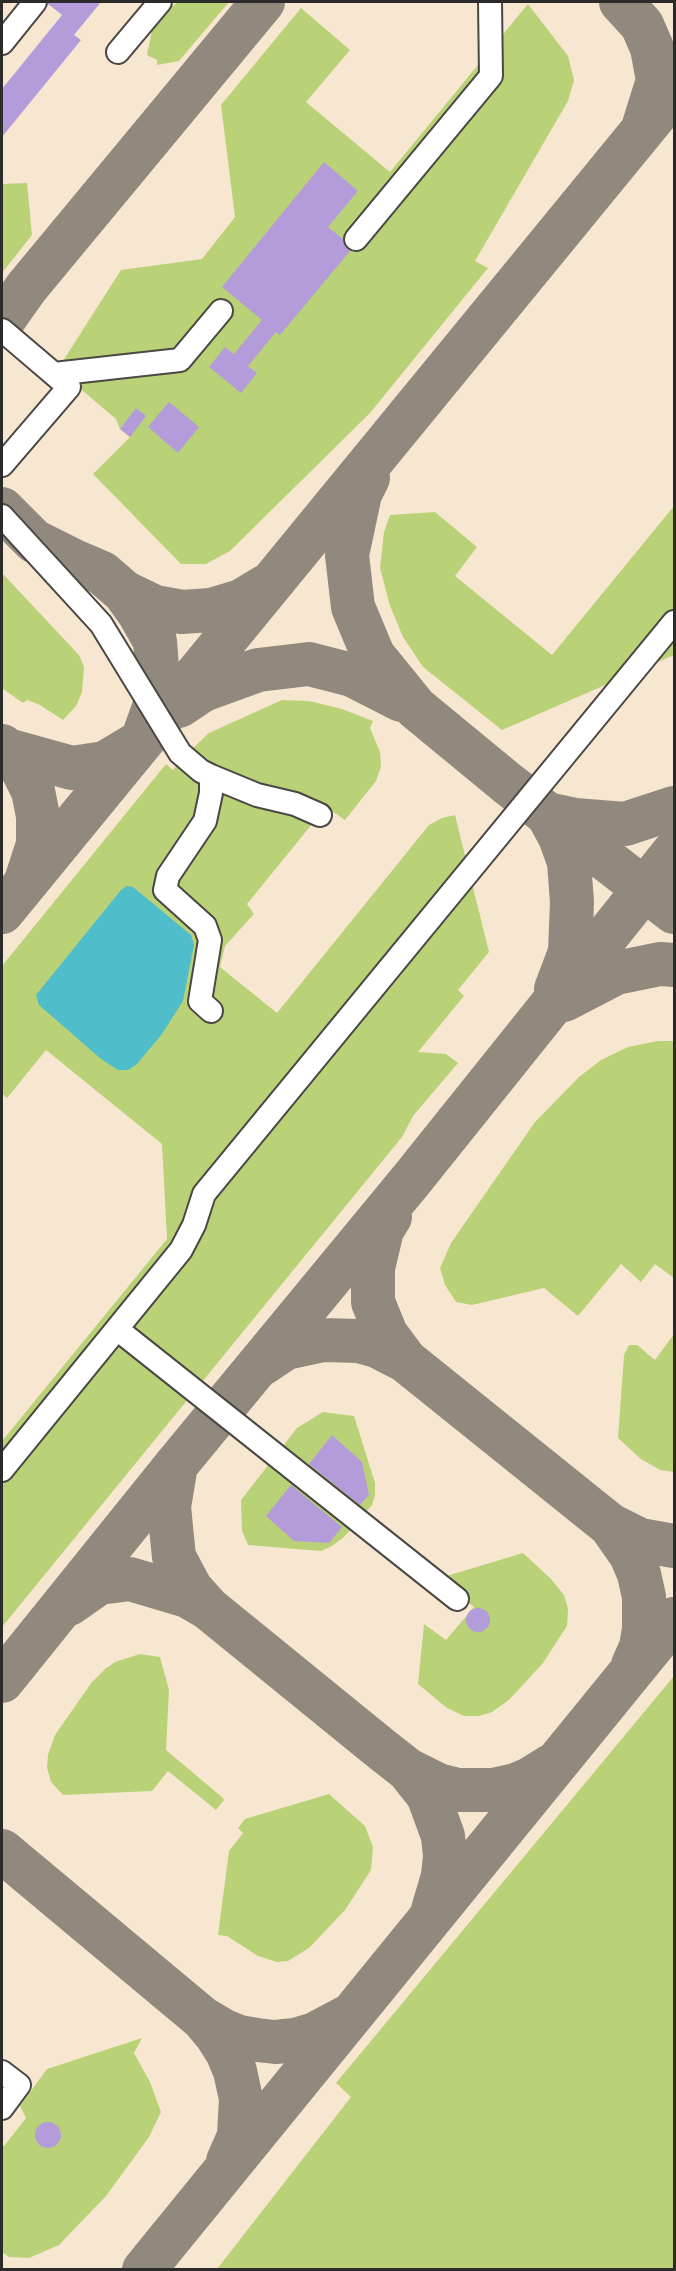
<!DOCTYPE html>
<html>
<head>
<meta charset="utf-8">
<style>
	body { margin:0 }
	#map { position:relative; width:676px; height:2271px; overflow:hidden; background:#f8e7d0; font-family:Mali,sans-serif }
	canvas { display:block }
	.frame { position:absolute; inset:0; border:3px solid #2b2b2b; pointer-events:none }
</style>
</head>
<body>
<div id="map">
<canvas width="676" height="2271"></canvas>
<div class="frame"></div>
</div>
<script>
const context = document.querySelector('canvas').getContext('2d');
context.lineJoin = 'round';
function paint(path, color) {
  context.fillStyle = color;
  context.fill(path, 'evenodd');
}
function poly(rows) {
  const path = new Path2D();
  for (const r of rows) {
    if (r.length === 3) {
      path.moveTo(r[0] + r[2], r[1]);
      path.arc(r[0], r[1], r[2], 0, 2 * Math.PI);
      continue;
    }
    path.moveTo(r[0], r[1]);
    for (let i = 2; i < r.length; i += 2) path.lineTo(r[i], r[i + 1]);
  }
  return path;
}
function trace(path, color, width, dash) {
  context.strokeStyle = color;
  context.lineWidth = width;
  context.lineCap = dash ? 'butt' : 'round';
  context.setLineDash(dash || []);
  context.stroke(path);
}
const green = poly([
	[177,2,229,2,179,61,157,65,157,60,147,55,152,30],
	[528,4,568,56,574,80,568,101,475,261,488,268,370,413,230,551,206,564,181,564,93,474,130,437,120,429,116,419,77,386,61,364,121,270,202,259,235,217,221,105,301,8,350,50,306,102,390,172],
	[27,183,32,235,2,273,2,184],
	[674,506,674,655,502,730,423,667,403,637,390,606,380,568,384,532,390,515,435,512,477,547,455,576,552,655],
	[2,573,79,655,84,667,82,692,76,706,63,720,40,705,27,700,23,703,2,688],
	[282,700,309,701,342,709,373,721,370,728,380,752,381,767,376,781,345,820,326,807,247,904,254,914,225,946,220,967,277,1013,429,825,442,818,455,815,489,952,458,990,464,996,418,1052,446,1054,458,1063,413,1116,402,1137,2,1627,2,1441,167,1239,162,1144,46,1050,7,1098,2,1093,2,966,166,764,173,770,188,753,209,733],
	[658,1041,674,1041,674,1278,655,1264,641,1282,621,1264,578,1316,544,1288,472,1305,456,1302,445,1285,440,1268,451,1243,535,1122,579,1077,601,1060,628,1047],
	[674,1334,674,1472,660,1470,641,1459,618,1438,624,1355,629,1345,637,1345,655,1360],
	[323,1412,354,1416,375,1483,375,1495,372,1505,343,1538,332,1546,321,1551,248,1545,242,1531,241,1500,297,1428],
	[523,1553,551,1579,564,1595,568,1609,567,1626,543,1663,509,1700,492,1712,479,1716,464,1716,447,1708,418,1684,424,1624,446,1640,474,1607,440,1578],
	[140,1654,160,1657,169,1690,166,1750,223,1798,224,1800,216,1810,168,1771,152,1791,63,1795,51,1782,47,1768,48,1755,55,1735,92,1682,105,1669,115,1662],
	[674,1676,674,2269,217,2269,351,2097,336,2083],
	[329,1794,365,1826,373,1847,371,1870,345,1910,309,1948,288,1961,277,1962,258,1956,227,1936,218,1935,229,1851,243,1833,238,1828,245,1819],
	[142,2038,134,2053,150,2082,161,2112,149,2137,106,2196,59,2245,29,2258,9,2257,2,2252,2,2145,4,2146,26,2118,20,2106,47,2069]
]);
const water = poly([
	[127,886,133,887,191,935,194,945,183,1001,162,1034,137,1064,128,1070,118,1070,101,1059,39,1005,36,995,121,890]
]);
const taxiway = poly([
	[621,2,642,25,652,48,658,80,644,125],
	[2,322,26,288,263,2],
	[368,478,360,494,347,555,353,607,373,655,416,708,507,783,674,912],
	[2,509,34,541,74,561,102,573,124,592,139,613,155,641,157,667,156,702,142,741,105,763,72,768,7,750],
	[124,592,155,607,182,612,211,610,241,601,266,586],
	[179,706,203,690,258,670,309,664,352,675,401,700],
	[2,746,22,769,33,791,38,816,38,844,27,878],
	[548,815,560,837,569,862,572,902,570,952,556,989],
	[552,815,575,820,625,824,674,808],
	[2,912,674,92],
	[564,1000,616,973,660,964,674,965],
	[390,1217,382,1230,373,1268,373,1302,386,1334,406,1361],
	[262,1364,286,1348,323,1340,359,1341,377,1346,406,1361,610,1525,640,1540,674,1546],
	[176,1465,169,1507,174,1557,191,1589,208,1608,380,1748,408,1770,438,1785,458,1790,493,1790,516,1785,530,1779,551,1766],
	[610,1525,631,1555,639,1574,644,1597,644,1629,641,1647,633,1665],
	[69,1604,99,1583,130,1579,187,1596,208,1608],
	[2,1681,176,1465,412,1179,674,852],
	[408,1770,428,1795,443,1836,445,1856,443,1876,433,1910],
	[2,1851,202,2018,224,2031,239,2037,257,2040,275,2042,295,2040,315,2034,349,2016],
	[202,2018,217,2036,227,2052,235,2071,241,2099,239,2136,228,2161],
	[144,2270,674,1619]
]);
const building = poly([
	[48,2,101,2,74,35,81,40,2,137,2,89,62,15,48,4],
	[324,162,358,191,328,227,343,239,344,244,350,251,280,335,276,332,248,366,257,373,241,393,209,367,225,347,234,354,262,320,222,287],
	[169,402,199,427,178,453,148,427],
	[136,408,146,416,130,437,120,429],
	[332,1435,362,1462,369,1495,360,1505,309,1464],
	[291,1485,342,1527,329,1543,294,1541,266,1516],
	[478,1620,12],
	[48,2135,13]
]);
const minor = poly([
	[2,43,35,2],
	[118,52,160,2],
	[356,239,491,76,490,2],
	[2,330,69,387,2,465],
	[54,374,180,360,221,311],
	[2,516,101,624,180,753,201,771,211,776,211,793,205,821,168,876,165,890,205,926,210,940,200,1001,211,1011],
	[211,776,257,795,295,804,320,815],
	[117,1329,457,1599],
	[2,1470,181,1250,194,1225,204,1194,674,622],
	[2,2072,19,2085,2,2108]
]);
paint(green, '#bad277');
paint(water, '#50bdcb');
trace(taxiway, '#92897e', 44);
paint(building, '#b49cda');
trace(minor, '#4a4744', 26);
trace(minor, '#fff', 22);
</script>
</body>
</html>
